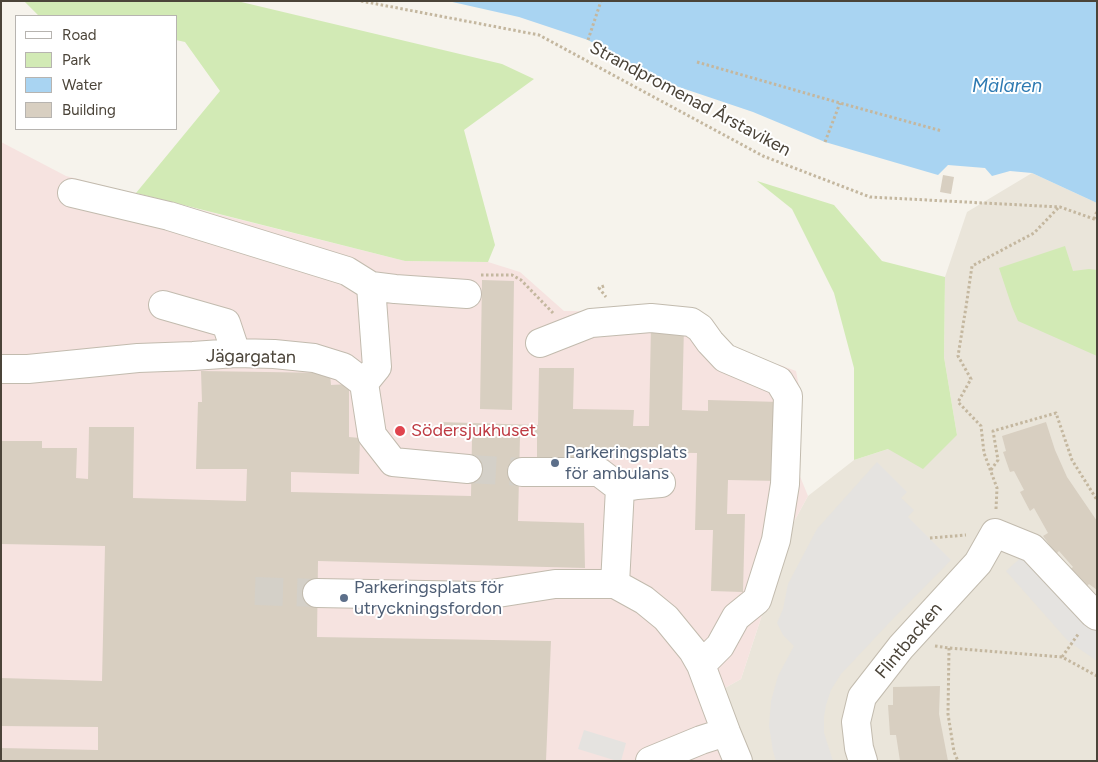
<!DOCTYPE html>
<html>
<head>
<meta charset="utf-8">
<style>
	body { margin:0 }
	#map { position:relative; width:1098px; height:762px; overflow:hidden; background:#f6f3ec; font-family:Figtree,sans-serif }
	canvas { display:block }
	.frame { position:absolute; inset:0; border:2px solid #4b4439; pointer-events:none }
	.legend { position:absolute; left:15px; top:15px; width:162px; height:115px; box-sizing:border-box; background:#fff; border:1px solid #b7b4b0; margin:0; padding:6px 9px; list-style:none; font-size:15px; color:#4b4439 }
	.legend li { display:flex; align-items:center; gap:10px; height:25px }
	.legend b { width:25px; border:1px solid #b7b4b0 }
</style>
</head>
<body>
<div id="map">
<canvas width="1098" height="762"></canvas>
<div class="frame"></div>
<ul class="legend">
<li><b style="height:6px;background:#fff"></b>Road</li>
<li><b style="height:14px;background:#d2eab5"></b>Park</li>
<li><b style="height:14px;background:#a9d4f2"></b>Water</li>
<li><b style="height:14px;background:#d8cfc1"></b>Building</li>
</ul>
</div>
<script>
const context = document.querySelector('canvas').getContext('2d');
context.lineJoin = 'round';
function paint(path, color) {
  context.fillStyle = color;
  context.fill(path, 'evenodd');
}
function poly(rows) {
  const path = new Path2D();
  for (const r of rows) {
    path.moveTo(r[0], r[1]);
    for (let i = 2; i < r.length; i += 2) path.lineTo(r[i], r[i + 1]);
  }
  return path;
}
function trace(path, color, width, dash) {
  context.strokeStyle = color;
  context.lineWidth = width;
  context.lineCap = dash ? 'butt' : 'round';
  context.setLineDash(dash || []);
  context.stroke(path);
}
function label(font, color, halo, rows, align = 'center') {
  context.font = font + ' Figtree,sans-serif';
  context.lineWidth = 4;
  context.setLineDash([]);
  context.textBaseline = 'middle';
  context.strokeStyle = halo;
  context.fillStyle = color;
  for (const [text, x, y, turn = 0] of rows) {
    context.save();
    context.translate(x, y);
    context.rotate((+turn || 0) * Math.PI / 180);
    context.textAlign = isNaN(turn) ? turn : align;
    if (halo) context.strokeText(text, 0, 0);
    context.fillText(text, 0, 0);
    context.restore();
  }
}
const residential = poly([
	[1032,173,1097,203,1097,761,735,761,707,698,741,679,761,618,779,549,808,496,854,460,888,449,957,435,944,357,945,277,967,212]
]);
const medical = poly([
	[1,142,66,176,405,261,488,262,520,272,564,311,656,312,748,360,780,365,796,371,800,392,797,469,808,496,779,549,761,618,741,679,707,698,735,761,1,761]
]);
const green = poly([
	[24,1,237,1,502,64,534,79,464,130,495,245,488,262,405,261,136,193,220,91,185,42,176,40,176,16,39,16],
	[757,181,834,205,882,261,945,277,944,357,957,435,923,469,888,449,854,460,854,368,834,293,792,209],
	[1065,246,1073,271,1089,269,1097,270,1097,356,1018,321,1012,307,999,268]
]);
const parking = poly([
	[877,462,907,492,901,498,914,510,908,517,951,560,888,624,841,674,831,690,826,705,824,717,824,733,833,761,776,761,773,751,769,726,771,701,778,676,794,646,783,635,777,623,783,609,788,584,817,529],
	[1025,554,1081,620,1097,631,1097,661,1068,641,1006,571],
	[584,730,626,743,621,761,617,761,578,749]
]);
const water = poly([
	[448,1,1097,1,1097,203,1032,173,1010,171,992,176,985,168,948,165,938,175,825,142,753,112,664,82,588,40,519,17]
]);
const building = poly([
	[943,175,954,177,951,194,940,192],
	[482,280,514,281,512,410,480,409],
	[651,325,684,326,682,410,708,411,708,400,780,402,778,481,728,480,727,514,745,514,743,592,711,591,713,530,695,530,697,453,574,451,574,465,537,464,537,434,438,431,439,422,538,425,539,368,574,368,573,409,634,410,633,426,649,426],
	[201,371,330,373,331,385,349,384,349,437,360,438,359,474,291,472,291,492,471,496,472,437,520,436,518,521,584,523,585,568,318,561,317,637,551,641,546,761,1,761,1,748,98,750,98,727,1,726,1,678,102,681,105,546,1,544,1,441,42,441,42,448,77,448,76,478,88,479,89,427,134,427,133,498,246,501,247,469,196,469,198,402,202,402],
	[1046,422,1055,450,1067,477,1097,521,1097,590,1089,584,1086,587,1069,570,1073,567,1059,551,1056,554,1043,536,1048,533,1034,508,1030,511,1020,492,1024,490,1014,471,1010,472,1003,452,1006,451,1002,436],
	[940,686,939,714,948,761,900,761,896,735,890,735,888,705,893,705,893,687]
]);
const minorTunnel = poly([
	[468,469,522,472],
	[255,591,317,593]
]);
const path = poly([
	[361,1,539,35,763,156,870,197,1060,207,1097,220],
	[588,40,601,1],
	[697,62,840,103,942,131],
	[825,142,840,103],
	[1094,219,1097,211],
	[481,275,512,275,521,280,553,313],
	[604,286,599,288,606,297],
	[991,470,998,460,993,431,1056,413,1072,460,1097,500],
	[996,509,997,488,984,453,981,426,958,402,971,379,958,356,966,307,972,266,1034,233,1059,207],
	[930,538,966,535],
	[935,646,949,648,1062,657,1097,676],
	[949,648,948,714,954,752,958,761],
	[1062,657,1079,633]
]);
const minor = poly([
	[72,193,169,216,347,271,371,286,377,367,364,383],
	[371,286,395,289,467,294],
	[163,305,226,323,236,353],
	[540,343,591,323,651,318,691,322,700,328,710,342,725,358,779,381,788,396,785,484,776,540,757,600,736,617,720,646,701,665],
	[1,369,28,369,138,358,193,356,236,353,274,354,314,358,343,367,364,383,372,435,393,462,468,469],
	[522,472,599,472,620,488,615,584,644,600,666,618,693,651,701,665,726,732,738,761],
	[620,488,637,485,661,483],
	[317,593,479,596,555,584,615,584],
	[650,761,701,740,726,732],
	[863,761,859,748,856,722,862,697,901,647,978,563,995,533,1032,548,1093,613,1097,616]
]);
const markers = [
	[400,431,6,"#e0444e"],
	[555,463,5,"#5c6f8a"],
	[344,598,5,"#5c6f8a"]
];
const streetNames = [
	["Strandpromenad Årstaviken",690,99,28],
	["Jägargatan",251,357,1],
	["Flintbacken",909,641,-50]
];
const healthNames = [
	["Södersjukhuset",411,431]
];
const serviceNames = [
	["Parkeringsplats",565,453],
	["för ambulans",565,474],
	["Parkeringsplats för",354,588],
	["utryckningsfordon",354,609]
];
const waterNames = [
	["Mälaren",1007,86]
];
paint(residential, '#eae5da');
paint(medical, '#f6e3e0');
paint(green, '#d2eab5');
paint(parking, '#e5e3e0');
paint(water, '#a9d4f2');
paint(building, '#d8cfc1');
trace(minorTunnel, '#d4d0c8', 28, [28, 14]);
trace(minor, '#c2bbae', 30);
trace(path, '#c4b79f', 3, [2.5, 2.5]);
trace(minor, '#fff', 28);
for (const [x, y, r, color] of markers) {
  const dot = new Path2D();
  dot.arc(x, y, r, 0, 2 * Math.PI);
  context.fillStyle = color;
  context.fill(dot);
  trace(dot, '#fff', 2);
}
label('18px', '#4b4439', '#fff', streetNames);
label('18px', '#be3a42', '#fff', healthNames, 'left');
label('18px', '#4e5e75', '#fff', serviceNames, 'left');
label('italic 19px', '#2e7ab2', '#fff', waterNames);
</script>
</body>
</html>
